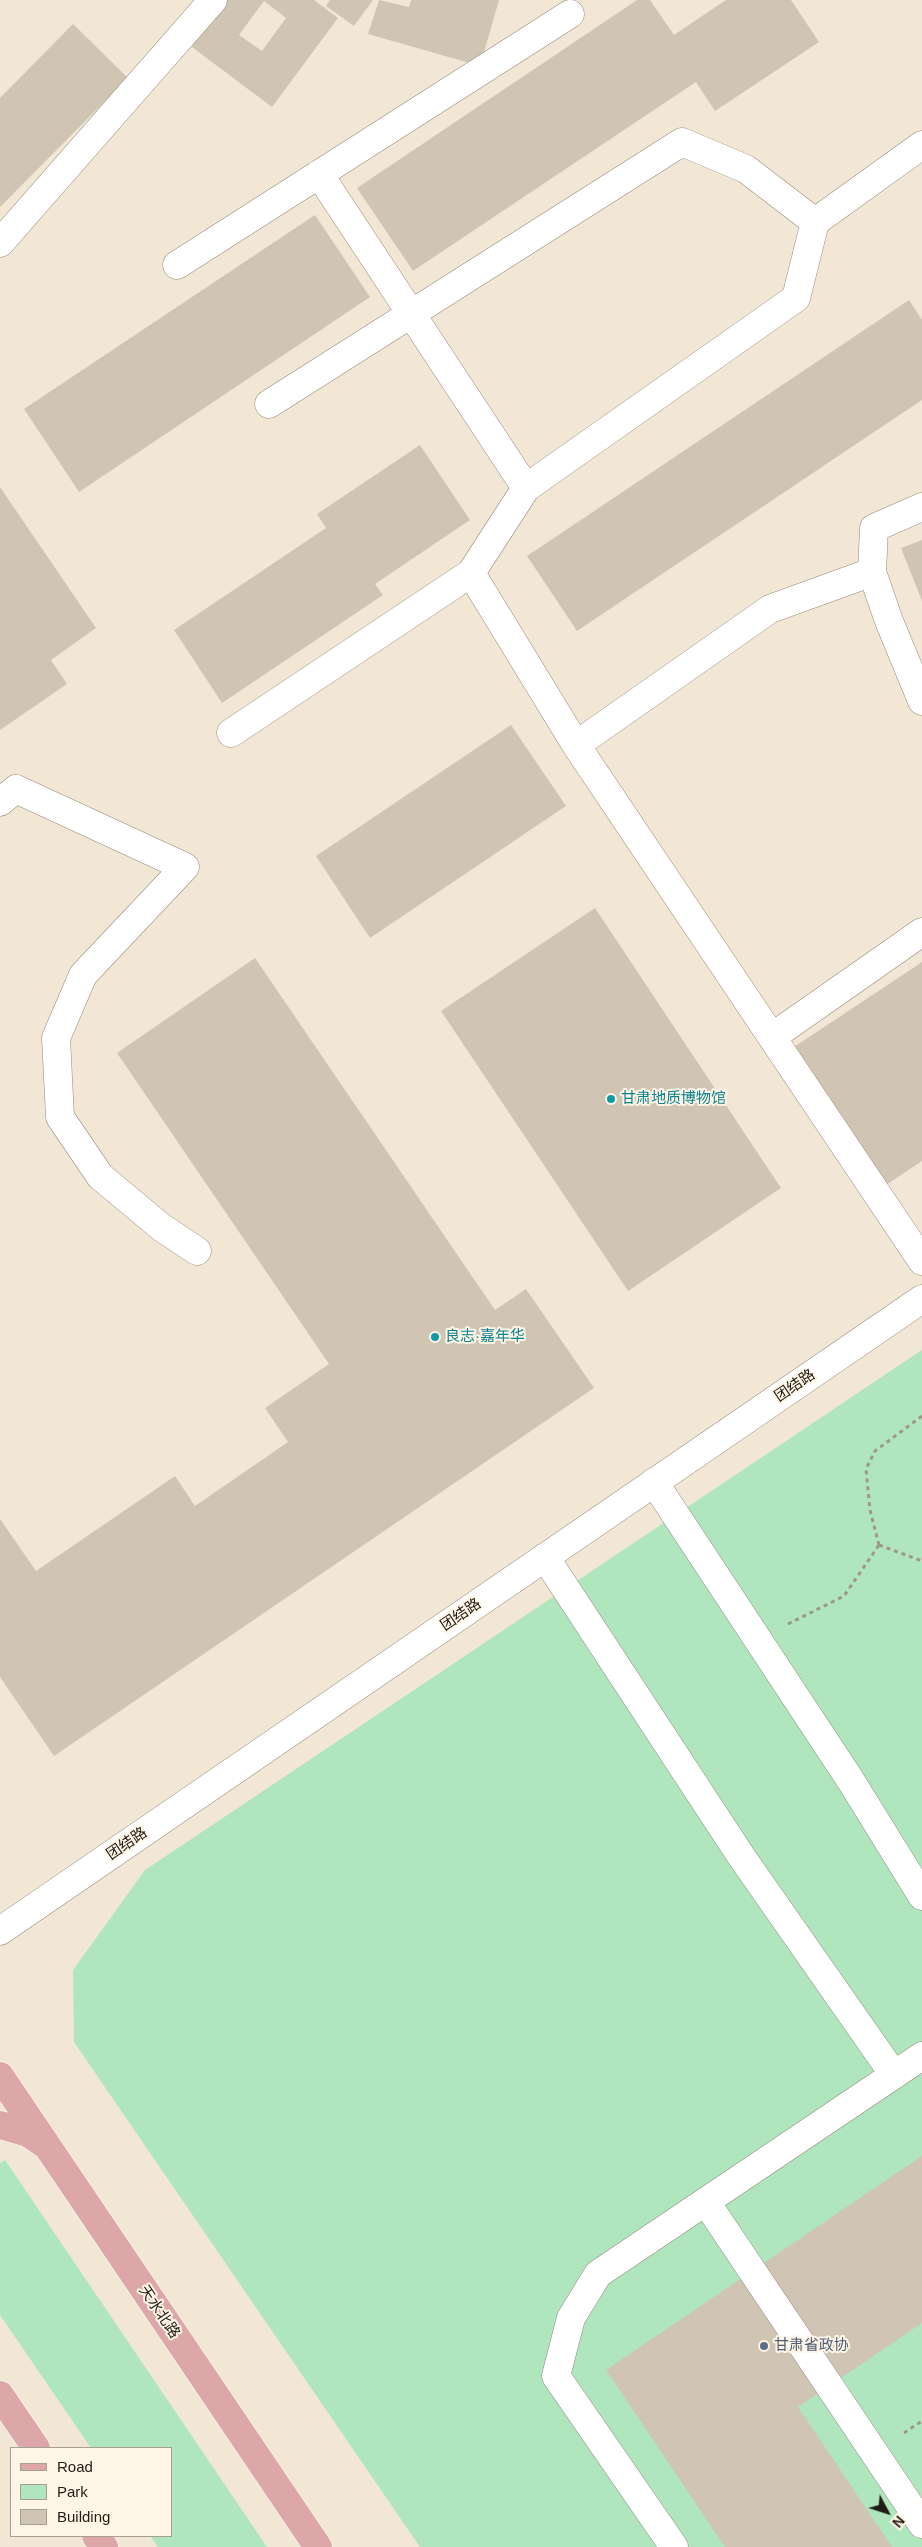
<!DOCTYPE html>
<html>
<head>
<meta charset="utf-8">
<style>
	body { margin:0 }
	#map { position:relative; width:922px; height:2547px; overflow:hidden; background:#f2e7d4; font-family:Arial,sans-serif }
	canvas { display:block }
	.legend { position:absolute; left:10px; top:2447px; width:162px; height:90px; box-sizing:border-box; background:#fef5e6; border:1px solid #a69f93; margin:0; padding:6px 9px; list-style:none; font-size:15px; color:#211d16 }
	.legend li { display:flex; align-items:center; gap:10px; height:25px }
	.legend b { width:25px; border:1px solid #a69f93 }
	.north { position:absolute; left:862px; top:2487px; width:50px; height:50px; -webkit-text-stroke:4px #fef5e6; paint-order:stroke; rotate:130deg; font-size:14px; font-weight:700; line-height:20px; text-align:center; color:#211d16 }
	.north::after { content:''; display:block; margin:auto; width:18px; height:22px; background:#211d16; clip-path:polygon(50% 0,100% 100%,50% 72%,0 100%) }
</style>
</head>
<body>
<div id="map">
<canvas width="922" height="2547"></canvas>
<ul class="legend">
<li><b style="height:6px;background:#dda7aa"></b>Road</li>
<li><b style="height:14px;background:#afe6bd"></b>Park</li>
<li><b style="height:14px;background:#d0c5b3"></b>Building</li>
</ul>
<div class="north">N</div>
</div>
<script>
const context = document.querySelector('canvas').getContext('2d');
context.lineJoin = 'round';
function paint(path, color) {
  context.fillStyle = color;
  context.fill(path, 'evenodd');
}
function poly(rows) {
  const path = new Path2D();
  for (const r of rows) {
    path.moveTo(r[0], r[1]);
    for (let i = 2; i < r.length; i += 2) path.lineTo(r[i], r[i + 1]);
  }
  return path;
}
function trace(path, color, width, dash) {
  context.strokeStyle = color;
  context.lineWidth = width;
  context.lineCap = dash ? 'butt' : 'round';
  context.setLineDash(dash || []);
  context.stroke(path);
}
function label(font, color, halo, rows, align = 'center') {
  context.font = font + ' Arial,"Noto Sans SC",sans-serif';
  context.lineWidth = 4;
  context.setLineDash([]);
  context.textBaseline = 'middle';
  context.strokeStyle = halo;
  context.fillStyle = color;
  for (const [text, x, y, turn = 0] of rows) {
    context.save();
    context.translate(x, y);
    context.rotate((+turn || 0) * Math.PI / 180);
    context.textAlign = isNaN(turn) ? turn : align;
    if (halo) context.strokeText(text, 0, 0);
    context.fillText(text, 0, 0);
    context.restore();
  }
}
const green = poly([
	[922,1350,922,2547,420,2547,74,2042,73,1970,145,1870],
	[5,2160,267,2547,158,2547,150,2536,171,2536,171,2448,91,2448,0,2315,0,2163]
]);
const building = poly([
	[221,0,314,0,338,18,272,107,184,41],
	[264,1,286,18,262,51,239,35],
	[330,0,373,0,354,26,326,6],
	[379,0,409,7,411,0,499,0,480,66,368,34],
	[637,0,650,0,674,35,726,0,791,0,819,42,715,111,696,82,413,271,357,188],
	[73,24,128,78,0,207,0,98],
	[315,215,370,297,79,492,24,409],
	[909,300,922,320,922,400,577,631,527,556],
	[420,445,470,520,375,584,383,595,222,703,174,630,326,528,317,514],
	[0,487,96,628,51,660,67,684,0,730],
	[922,540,922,601,901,548],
	[511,725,566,806,370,938,316,856],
	[595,908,781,1188,628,1291,441,1011],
	[255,958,495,1310,526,1289,594,1388,54,1756,0,1677,0,1519,36,1571,175,1476,195,1506,288,1442,265,1408,329,1364,117,1053],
	[922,962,922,1161,886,1185,794,1047],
	[922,2156,922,2323,798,2407,892,2547,725,2547,606,2370]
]);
const path = poly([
	[879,1545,870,1510,866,1469,875,1451,922,1416],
	[879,1545,922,1561],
	[788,1624,844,1596,879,1545],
	[904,2433,922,2421]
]);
const minor = poly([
	[922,145,815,222,796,298,526,488,471,573,576,745,922,1261],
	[319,174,526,488],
	[0,243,213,0],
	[177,265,570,14],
	[269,404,682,142,746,169,815,222],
	[922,507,874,528,872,572,889,621,922,701],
	[231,733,471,573],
	[576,745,770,609,872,572],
	[0,802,16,789,185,867,83,975,56,1038,60,1117,100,1176,161,1227,197,1251],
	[772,1037,922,932],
	[654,1482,851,1781,922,1896],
	[545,1557,741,1856,894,2075],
	[0,1931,922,1299],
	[706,2202,922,2524],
	[674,2547,556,2376,571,2318,598,2274,922,2056]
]);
const major = poly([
	[0,2076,318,2547],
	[0,2125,28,2133,44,2144],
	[0,2395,36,2448],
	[96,2536,104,2547]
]);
const markers = [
	[611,1099,5,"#0f9aa8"],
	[435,1337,5,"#0f9aa8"],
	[764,2346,5,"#5c6f8a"]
];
const cultureNames = [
	["甘肃地质博物馆",621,1099],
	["良志·嘉年华",445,1337]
];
const streetNames = [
	["团结路",795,1386,-34],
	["团结路",461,1615,-34],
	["团结路",127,1844,-34],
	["天水北路",159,2312,56]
];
const serviceNames = [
	["甘肃省政协",774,2346]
];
paint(green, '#afe6bd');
paint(building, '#d0c5b3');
trace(minor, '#948a79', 29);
trace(major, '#fff', 29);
trace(path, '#9f9789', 3, [4, 4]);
trace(minor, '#fff', 28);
trace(major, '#dda7aa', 28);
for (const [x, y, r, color] of markers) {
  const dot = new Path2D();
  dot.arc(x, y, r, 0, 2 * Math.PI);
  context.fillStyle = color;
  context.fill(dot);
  trace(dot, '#fef5e6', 2);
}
label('15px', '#0d838f', '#fef5e6', cultureNames, 'left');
label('15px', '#211d16', '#fef5e6', streetNames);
label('15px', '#4e5e75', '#fef5e6', serviceNames, 'left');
</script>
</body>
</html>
